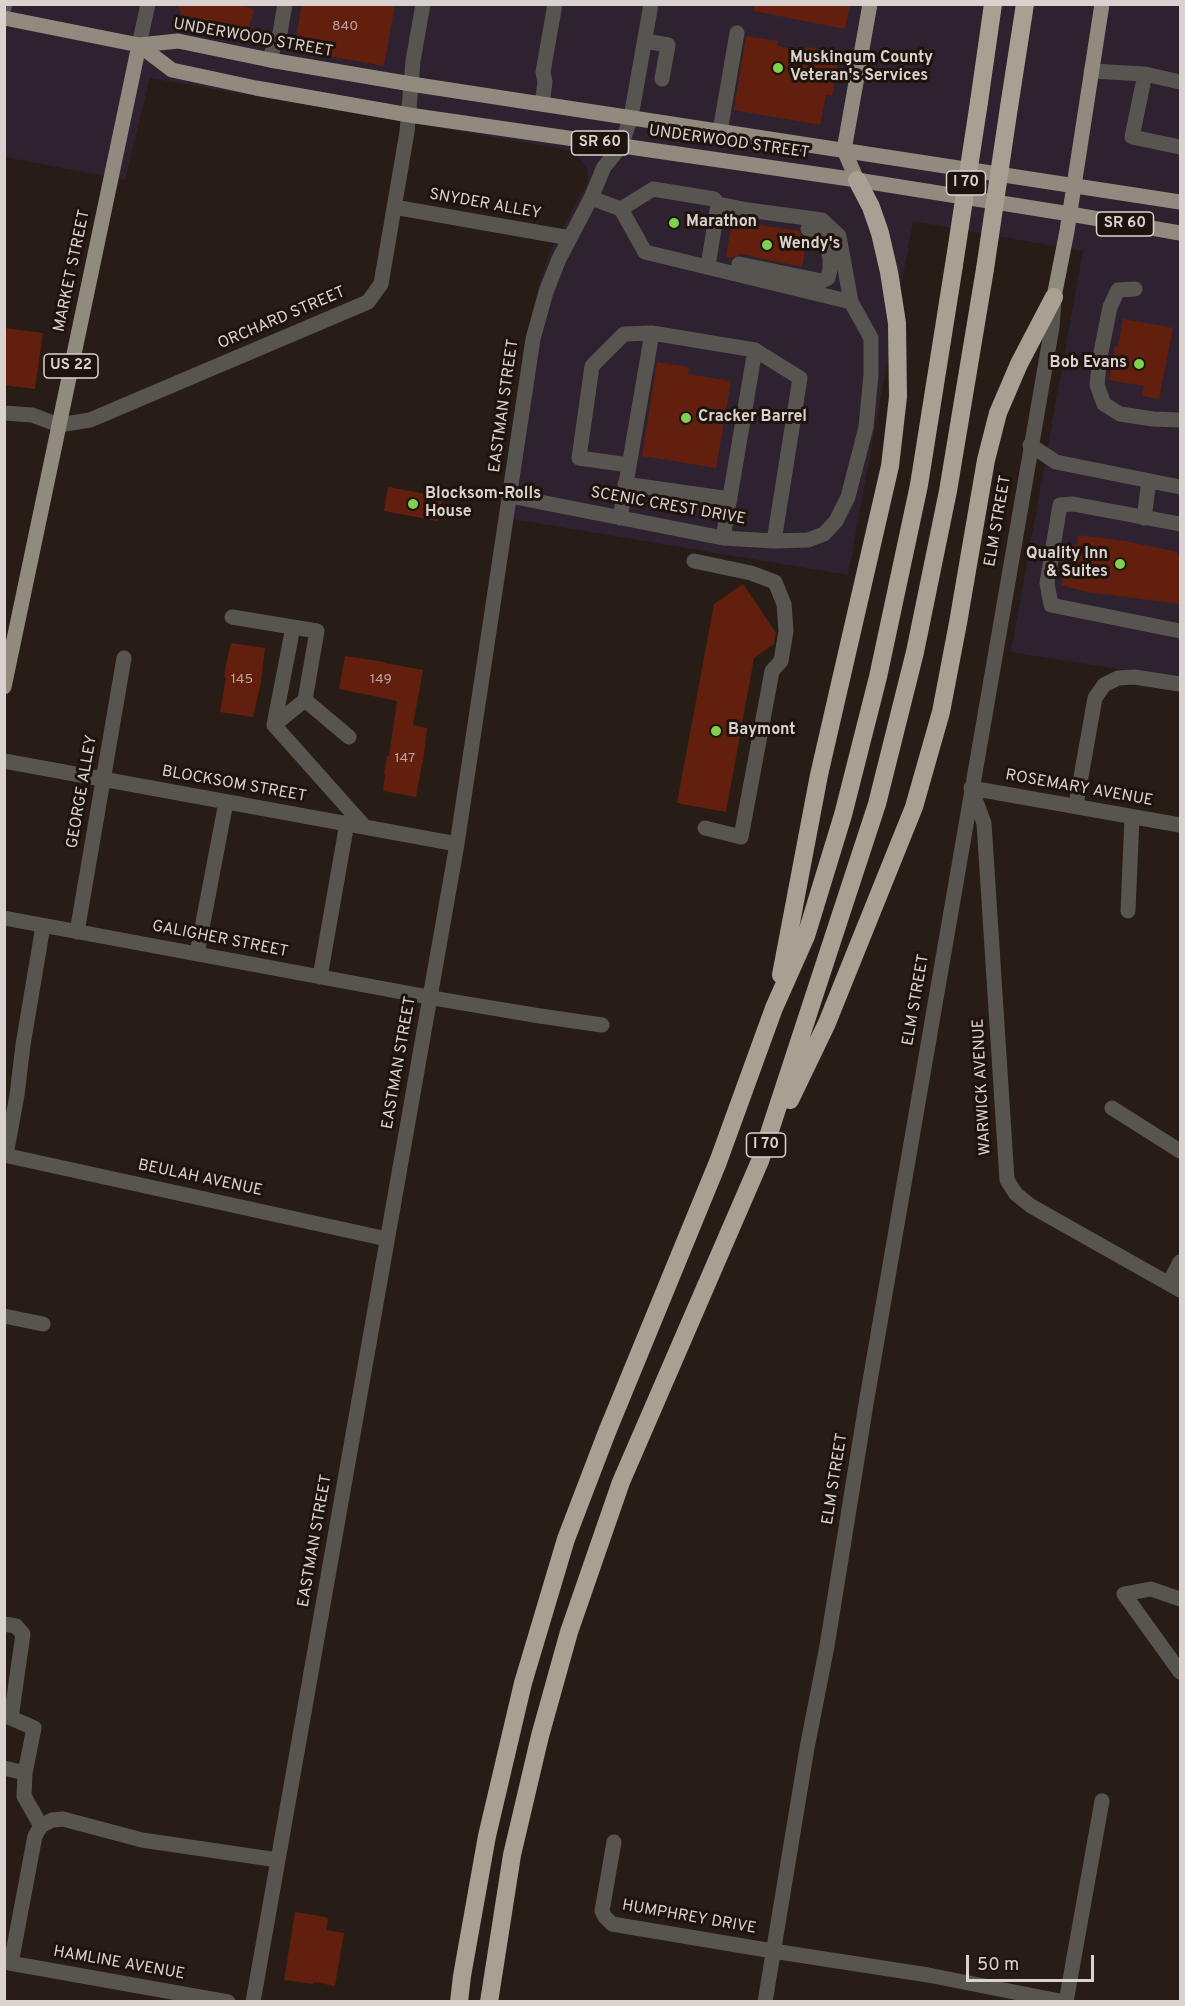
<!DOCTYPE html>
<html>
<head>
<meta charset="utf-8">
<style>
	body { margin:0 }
	#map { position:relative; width:1185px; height:2006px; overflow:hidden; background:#281d16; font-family:Overpass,sans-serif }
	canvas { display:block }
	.frame { position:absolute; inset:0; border:6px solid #dad2ce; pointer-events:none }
	.scale { position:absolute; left:966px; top:1955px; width:128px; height:27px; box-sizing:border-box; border:3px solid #dad2ce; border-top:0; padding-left:8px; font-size:18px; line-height:21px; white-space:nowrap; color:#dad2ce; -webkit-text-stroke:4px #1e140d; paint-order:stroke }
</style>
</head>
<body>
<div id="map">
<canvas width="1185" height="2006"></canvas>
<div class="frame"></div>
<div class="scale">50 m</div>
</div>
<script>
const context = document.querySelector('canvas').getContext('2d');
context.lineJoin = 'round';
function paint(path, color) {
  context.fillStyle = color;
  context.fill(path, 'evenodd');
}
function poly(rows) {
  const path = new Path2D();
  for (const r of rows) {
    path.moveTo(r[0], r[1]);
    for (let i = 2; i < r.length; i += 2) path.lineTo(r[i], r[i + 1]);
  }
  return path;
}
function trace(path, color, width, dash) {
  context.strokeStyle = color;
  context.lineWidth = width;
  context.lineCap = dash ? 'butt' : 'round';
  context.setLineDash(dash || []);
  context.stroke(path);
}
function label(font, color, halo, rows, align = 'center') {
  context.font = font + ' Overpass,sans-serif';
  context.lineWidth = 6;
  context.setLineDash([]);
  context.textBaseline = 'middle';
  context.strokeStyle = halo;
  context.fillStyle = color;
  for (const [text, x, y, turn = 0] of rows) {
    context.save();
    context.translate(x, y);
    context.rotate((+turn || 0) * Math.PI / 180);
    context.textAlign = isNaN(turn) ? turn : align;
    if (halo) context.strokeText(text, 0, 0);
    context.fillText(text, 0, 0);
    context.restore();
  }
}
const commercial = poly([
	[4,5,1180,5,1180,679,1011,652,1083,251,913,221,848,575,500,517,539,285,550,252,588,182,587,168,574,151,150,78,125,180,5,157]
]);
const building = poly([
	[177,4,236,4,254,9,247,35,185,21],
	[302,4,395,4,384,66,294,50],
	[754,4,850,4,845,29,754,11],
	[746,36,778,41,777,46,804,51,805,47,807,47,839,52,832,96,826,95,820,125,734,110],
	[732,221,799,231,802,236,807,239,802,267,741,254,732,258,726,257],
	[1123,319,1173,328,1159,399,1142,396,1144,386,1109,380,1115,347,1118,347],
	[4,328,43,333,35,389,4,385],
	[657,362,689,367,688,374,731,381,716,468,642,456],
	[388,487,442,497,438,521,384,511],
	[1078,535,1125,541,1178,552,1177,555,1180,556,1180,604,1087,592,1061,585,1063,574,1059,573,1064,543,1077,545],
	[743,584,776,633,774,644,754,658,726,812,677,803,714,604],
	[231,643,265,648,261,682,253,717,220,712,226,678,224,677,227,659],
	[345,656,385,662,385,663,423,670,413,725,427,728,423,763,422,763,416,797,383,791,385,774,384,774,387,756,389,756,397,701,339,689],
	[295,1912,325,1917,328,1919,326,1930,344,1933,335,1986,314,1982,313,1984,284,1980]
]);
const minor = poly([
	[4,8,5,4],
	[645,41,668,45,662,79],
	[139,45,148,4],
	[270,60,274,45,280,33,285,4],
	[1091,71,1145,74],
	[1180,82,1145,74,1132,137,1180,147],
	[542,104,545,82,543,72,555,4],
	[720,131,737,33],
	[591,198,621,209,645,252,851,302],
	[394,207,570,238],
	[739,264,822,281,828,278,830,269,830,258,825,238,816,230,808,229],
	[708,266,718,204],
	[1135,289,1118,290,1110,307,1100,357,1097,385,1104,404,1120,414,1153,419,1180,420],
	[4,413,32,415,59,425,90,420,368,302,381,284,407,132,413,61,423,4],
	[1030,445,1056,462,1180,487],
	[629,465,579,458,592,366,624,334,652,333,755,350,800,378,774,541],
	[625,484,730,499],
	[510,496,723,538,774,541,808,540,824,534,836,521,848,497,866,427,871,375,871,338,851,302,839,236,822,220,748,210,718,204,714,199,653,189,621,209],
	[620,518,652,333],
	[1144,518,1149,481],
	[1180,524,1073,504,1060,505,1047,583,1051,605,1180,631],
	[723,538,755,350],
	[694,561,751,573,775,582,784,604,786,631,781,661,772,671,741,837,705,828],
	[232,617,317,631,305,700,274,725],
	[293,627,274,725,364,826],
	[305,700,349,737],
	[4,761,457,844],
	[1076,805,1095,698,1104,685,1118,678,1134,677,1180,684],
	[1180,825,971,788,984,823,1007,1180,1016,1194,1031,1206,1180,1290],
	[1128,911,1132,817],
	[4,918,450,1001,540,1016,602,1025],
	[77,932,124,658],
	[197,954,226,802],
	[320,977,347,823],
	[1112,1108,1180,1151],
	[4,1155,387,1239],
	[6,1155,17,1095,23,1045,43,926],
	[1169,1283,1180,1262],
	[4,1316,43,1324],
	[1180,1599,1151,1589,1124,1594,1180,1672],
	[4,1624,16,1626,23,1634,11,1718,34,1728,25,1773],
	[4,1768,25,1773,24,1796,41,1826,35,1836,11,1963],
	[41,1826,52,1820,63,1819,142,1840,278,1860],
	[614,1842,602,1911,605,1917,612,1924,773,1951,928,1975,1065,2002],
	[4,1962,228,2002],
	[253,2002,457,844,533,339,546,292,559,259,591,198,604,167,621,146,631,117,651,4],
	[765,2002,807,1748,827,1646,866,1404,1052,327,1054,301],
	[1066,2002,1102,1801]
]);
const major = poly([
	[4,18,139,45,178,41,270,60,411,84,1180,202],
	[139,45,172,70,256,88,409,115,857,180,1070,214,1180,233],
	[857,180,844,150,870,4],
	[1054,297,1067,231,1102,4],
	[4,687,139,45]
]);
const highway = poly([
	[979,102,993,4],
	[1009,107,1025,4],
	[781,975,819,775,890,466,898,397,897,323,889,272,880,233,871,207,857,180],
	[790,1100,827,1023,914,807,941,712,958,623,986,460,998,413,1019,364,1054,297],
	[459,2002,462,1976,487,1836,523,1683,566,1539,607,1432,718,1162,774,1008,806,936,843,815,878,677,919,485,954,265],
	[489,2002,512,1855,540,1736,569,1632,621,1482,760,1161,877,804,915,652,948,491,985,269]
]);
const highwayBridge = poly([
	[954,265,979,102],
	[985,269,1009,107]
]);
const markers = [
	[778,68,6,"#81d050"],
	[674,223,6,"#81d050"],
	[767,245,6,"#81d050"],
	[1139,364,6,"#81d050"],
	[686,418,6,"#81d050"],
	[413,504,6,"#81d050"],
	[1120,564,6,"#81d050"],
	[716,731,6,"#81d050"]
];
const numberNames = [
	["840",345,27],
	["145",242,680],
	["149",381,680],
	["147",405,759]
];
const shields = [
	[600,143,57],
	[966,183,39],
	[1125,224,57],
	[71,366,54],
	[766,1145,39]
];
const shieldNames = [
	["SR 60",600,143],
	["I 70",966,183],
	["SR 60",1125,224],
	["US 22",71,366],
	["I 70",766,1145]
];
const streetNames = [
	["UNDERWOOD STREET",253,39,10],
	["UNDERWOOD STREET",729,143,8],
	["SNYDER ALLEY",485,205,10],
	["MARKET STREET",73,271,-78],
	["ORCHARD STREET",282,319,-23],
	["EASTMAN STREET",505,406,-82],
	["SCENIC CREST DRIVE",668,507,10],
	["ELM STREET",999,521,-80],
	["BLOCKSOM STREET",234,785,10],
	["ROSEMARY AVENUE",1079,789,10],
	["GEORGE ALLEY",83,792,-80],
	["GALIGHER STREET",220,940,11],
	["ELM STREET",917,1000,-80],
	["EASTMAN STREET",400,1063,-80],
	["WARWICK AVENUE",983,1087,-93],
	["BEULAH AVENUE",200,1179,12],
	["ELM STREET",836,1479,-81],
	["EASTMAN STREET",316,1541,-80],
	["HUMPHREY DRIVE",689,1918,10],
	["HAMLINE AVENUE",119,1964,10]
];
const poiNames = [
	["Muskingum County",790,59],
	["Veteran's Services",790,77],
	["Marathon",686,223],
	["Wendy's",779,245],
	["Bob Evans",1127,364,"right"],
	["Cracker Barrel",698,418],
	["Blocksom-Rolls",425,495],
	["House",425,513],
	["Quality Inn",1108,555,"right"],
	["& Suites",1108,573,"right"],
	["Baymont",728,731]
];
paint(commercial, '#2e2230');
paint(building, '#621f0e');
trace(minor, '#585550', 15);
trace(major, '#918b7f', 15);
trace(highway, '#a8a092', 18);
trace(highwayBridge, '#a8a092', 18);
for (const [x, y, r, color] of markers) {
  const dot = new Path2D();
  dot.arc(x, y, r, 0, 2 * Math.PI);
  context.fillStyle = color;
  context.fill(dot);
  trace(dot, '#1e140d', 2);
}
label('14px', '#bca59e', null, numberNames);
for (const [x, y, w] of shields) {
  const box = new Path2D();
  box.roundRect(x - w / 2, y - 12, w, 24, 4.5);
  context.fillStyle = '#1e140d';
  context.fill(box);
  trace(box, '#dad2ce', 1.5);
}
label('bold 15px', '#dad2ce', null, shieldNames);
label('16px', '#dad2ce', '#1e140d', streetNames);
label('bold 16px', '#dad2ce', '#1e140d', poiNames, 'left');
</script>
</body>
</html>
